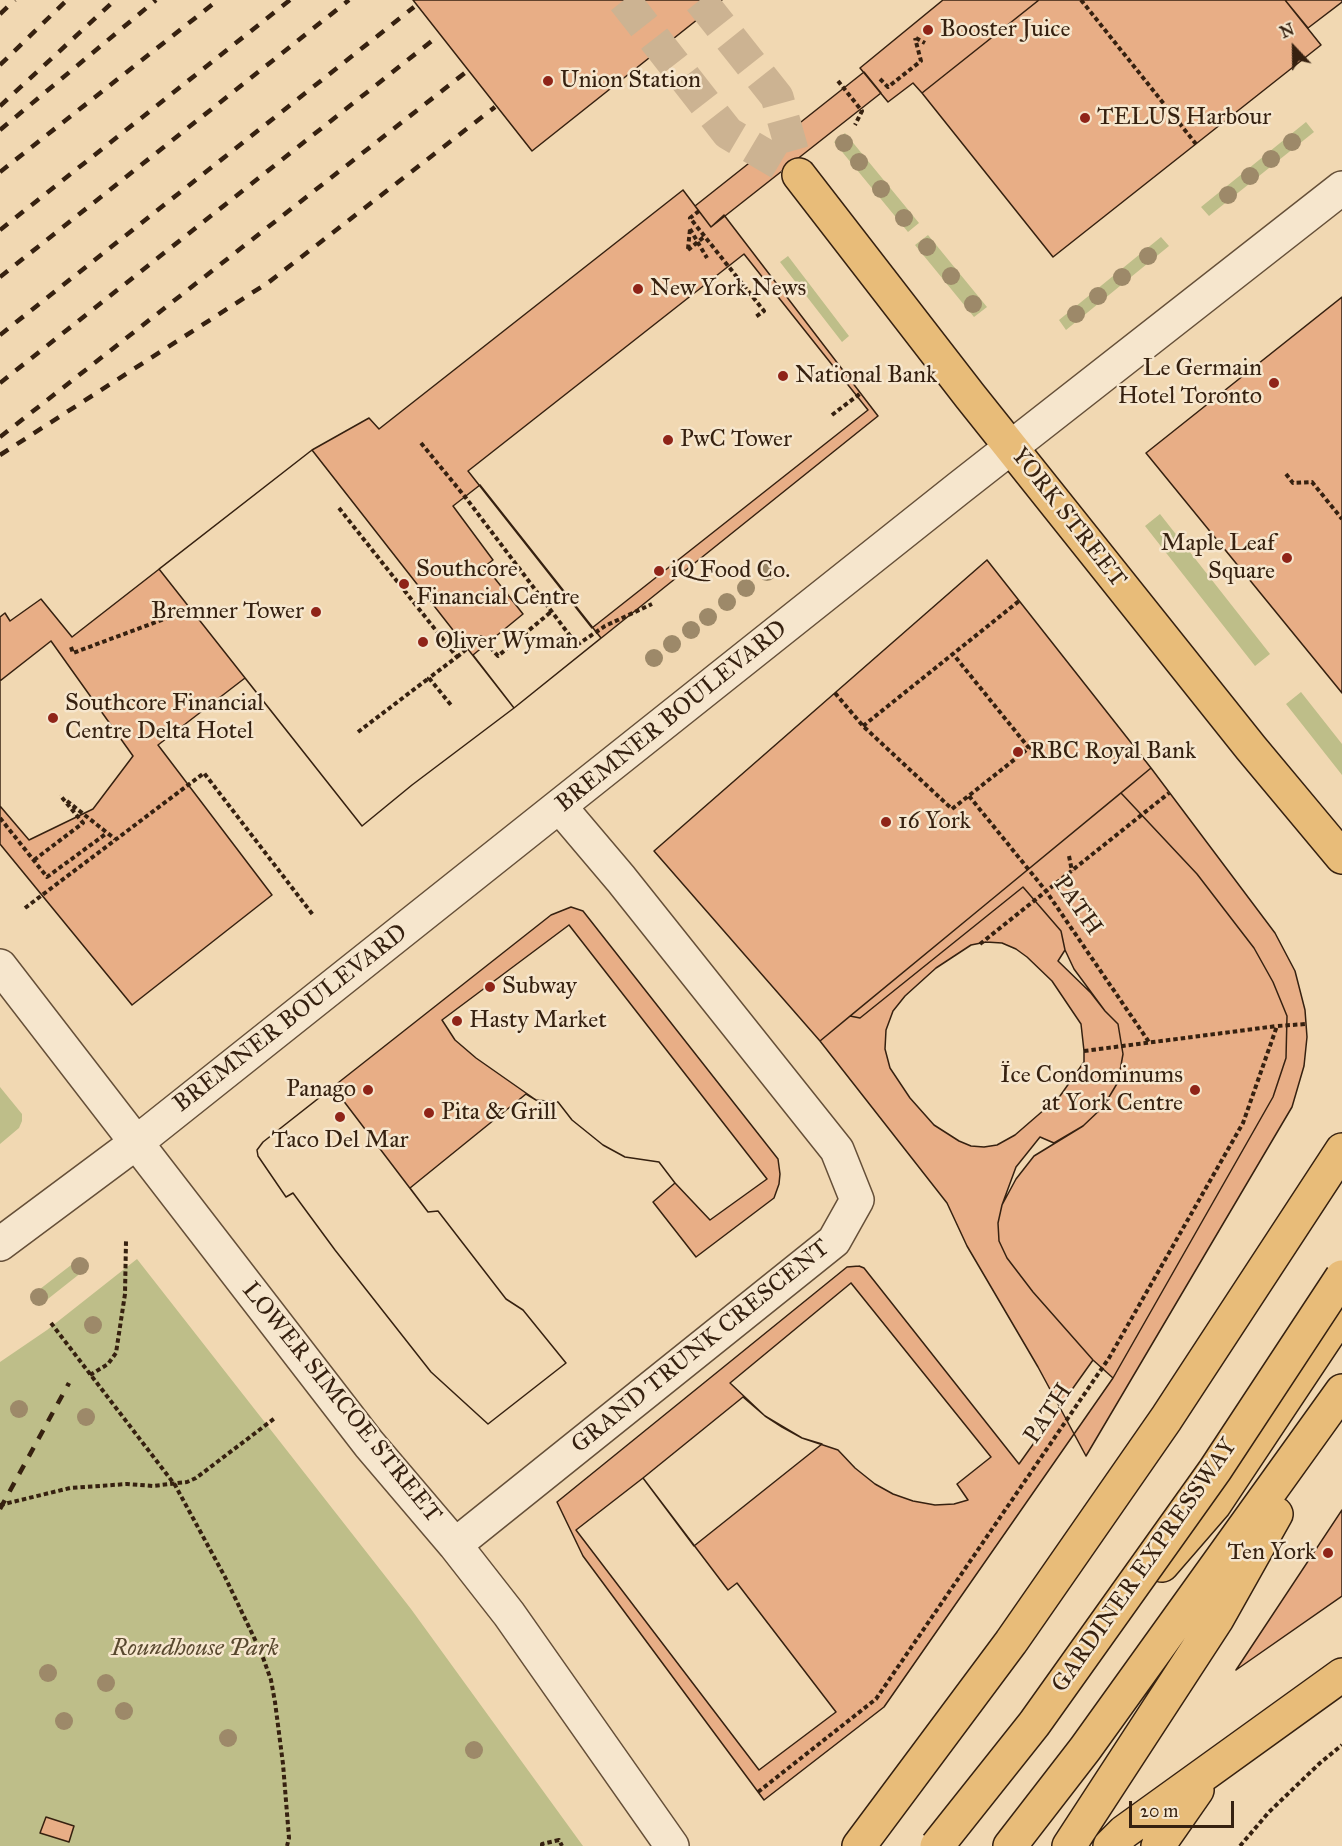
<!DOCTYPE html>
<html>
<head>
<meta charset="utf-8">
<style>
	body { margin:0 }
	#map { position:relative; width:1342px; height:1846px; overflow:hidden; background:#f1d8b2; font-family:"IM FELL Great Primer",serif }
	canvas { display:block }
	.north { position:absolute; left:1264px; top:18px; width:60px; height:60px; -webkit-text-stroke:4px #f6e6cd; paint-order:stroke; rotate:338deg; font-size:16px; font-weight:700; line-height:24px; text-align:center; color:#362110 }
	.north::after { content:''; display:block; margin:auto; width:21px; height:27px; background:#362110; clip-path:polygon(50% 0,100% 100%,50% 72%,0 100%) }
	.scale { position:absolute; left:1129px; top:1801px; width:105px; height:27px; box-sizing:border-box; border:3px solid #362110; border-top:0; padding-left:8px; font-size:18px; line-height:21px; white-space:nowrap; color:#362110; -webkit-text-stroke:4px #f6e6cd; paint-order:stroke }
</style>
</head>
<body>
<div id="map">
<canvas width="1342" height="1846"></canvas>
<div class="north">N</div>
<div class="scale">20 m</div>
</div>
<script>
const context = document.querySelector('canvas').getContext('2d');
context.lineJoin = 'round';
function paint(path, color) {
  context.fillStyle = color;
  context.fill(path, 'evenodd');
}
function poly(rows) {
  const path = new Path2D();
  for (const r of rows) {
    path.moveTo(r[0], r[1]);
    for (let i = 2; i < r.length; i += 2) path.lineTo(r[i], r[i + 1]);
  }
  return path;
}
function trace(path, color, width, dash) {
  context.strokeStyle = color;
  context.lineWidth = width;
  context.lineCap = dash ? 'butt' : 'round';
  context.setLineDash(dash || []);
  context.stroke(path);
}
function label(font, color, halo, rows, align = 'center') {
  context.font = font + ' "IM FELL Great Primer",serif';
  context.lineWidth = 5;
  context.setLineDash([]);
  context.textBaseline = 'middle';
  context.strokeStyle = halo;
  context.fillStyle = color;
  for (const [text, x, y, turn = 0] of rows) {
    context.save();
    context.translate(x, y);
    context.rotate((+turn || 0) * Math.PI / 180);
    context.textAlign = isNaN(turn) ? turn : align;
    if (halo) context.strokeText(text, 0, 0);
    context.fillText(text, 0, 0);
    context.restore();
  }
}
const green = poly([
	[1306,122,1314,132,1209,216,1201,207],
	[845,133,919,223,908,232,834,142],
	[928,235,987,307,974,317,915,245],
	[1161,237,1169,246,1066,330,1059,320],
	[788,256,849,336,842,342,780,262],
	[1160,514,1270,654,1255,666,1145,526],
	[1301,692,1342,744,1342,775,1286,704],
	[0,1087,22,1114,22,1121,19,1128,0,1144],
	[137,1259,411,1609,583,1846,0,1846,0,1362,47,1330],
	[75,1262,82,1272,39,1306,31,1296]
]);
const building = poly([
	[413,0,722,0,532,151,413,0],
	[943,0,1039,0,922,93,913,83,888,102,860,68,943,0],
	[1039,0,1285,0,1321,45,1053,257,922,93,1039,0],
	[1285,0,1342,0,1342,2,1308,28,1285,0],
	[864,72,881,93,711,227,695,206,864,72],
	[683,190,711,227,724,215,878,416,514,708,412,785,362,826,245,678,158,745,272,895,132,1005,0,844,0,617,5,613,10,621,41,599,72,637,312,450,369,418,379,429,683,190],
	[744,254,868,410,592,628,468,471,744,254],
	[1342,297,1342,693,1146,453,1342,297],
	[312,450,514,708,412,785,362,826,159,569,312,450],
	[480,485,601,638,514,708,473,655,523,614,485,566,493,560,453,506,480,485],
	[987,560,1151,768,820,1041,654,851,987,560],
	[51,641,133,756,93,809,29,840,0,806,0,681,51,641],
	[1151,768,1275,933,1295,971,1305,1010,1307,1037,1304,1066,1292,1107,1086,1456,1038,1367,967,1246,947,1203,820,1041,850,1016,860,1018,1023,887,1061,931,1065,950,1074,969,1105,1011,1118,1024,1123,1054,1118,1082,1103,1107,1083,1126,1034,1156,1016,1179,1002,1205,998,1223,999,1241,1007,1258,1033,1292,1093,1360,1113,1378,1273,1097,1286,1058,1287,1016,1273,982,1254,948,1197,874,1121,793,1151,768],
	[986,942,1002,943,1016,949,1027,957,1052,981,1081,1024,1084,1051,1084,1062,1060,1096,1015,1135,997,1145,984,1147,971,1146,959,1141,934,1125,910,1098,890,1068,885,1049,886,1030,893,1011,905,996,936,968,971,945,986,942],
	[1121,793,1197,874,1254,948,1273,982,1287,1016,1286,1058,1273,1097,1113,1378,1093,1360,1033,1292,1007,1258,999,1241,998,1223,1002,1205,1016,1167,1040,1137,1054,1143,1083,1126,1103,1107,1118,1082,1123,1054,1118,1024,1105,1011,1091,993,1058,961,1065,950,1061,931,1023,887,860,1018,850,1016,1121,793],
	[571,907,583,911,778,1159,780,1174,779,1184,774,1198,696,1257,653,1202,675,1183,659,1162,625,1157,603,1145,572,1120,558,1102,536,1100,526,1094,410,1188,428,1212,438,1211,506,1299,523,1310,566,1363,488,1424,431,1372,335,1250,293,1193,286,1197,258,1156,257,1150,263,1142,551,915,571,907],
	[569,925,767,1179,710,1220,675,1183,659,1162,625,1157,603,1145,572,1120,558,1102,536,1100,476,1058,455,1040,442,1020,569,925],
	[333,1087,428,1212,438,1211,506,1299,523,1310,566,1363,488,1424,431,1372,335,1250,293,1193,286,1197,258,1156,257,1150,263,1142,333,1087],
	[859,1266,864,1268,1019,1464,1093,1360,1113,1378,884,1707,764,1800,583,1556,557,1502,847,1267,859,1266],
	[851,1283,991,1457,957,1484,968,1500,954,1504,935,1505,913,1501,893,1494,875,1484,855,1468,838,1450,802,1438,765,1416,730,1383,851,1283],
	[743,1397,765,1416,782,1427,802,1438,822,1444,694,1546,643,1478,743,1397],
	[643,1478,728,1590,737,1583,836,1712,759,1770,576,1530,643,1478],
	[1342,1510,1342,1596,1236,1670,1342,1510],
	[46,1817,74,1826,69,1842,40,1833,46,1817]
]);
const majorTunnel = poly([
	[624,0,728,133,799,175],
	[700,0,777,97,799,175]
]);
const path = poly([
	[1081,0,1196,144],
	[916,38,925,43],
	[880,79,888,87,921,61,915,38],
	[838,81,862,111,855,125],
	[699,211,690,218,764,311,754,318],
	[690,229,707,258],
	[688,249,690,229],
	[688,250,705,236],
	[832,415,861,393],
	[421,443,466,498,577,645,605,626,652,604],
	[1286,474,1293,483,1312,482,1342,519],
	[339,508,457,657,429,678,451,705],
	[71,647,73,653,175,615,173,608],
	[457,657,481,637,498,656,552,611],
	[835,693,863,726,952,809,1029,748,953,654],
	[863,726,1019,601],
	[358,732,429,678],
	[969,796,1046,891,1149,1042],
	[67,801,115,839],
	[0,818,47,877,107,833],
	[1069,856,1072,871],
	[34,860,83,823,60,795],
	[25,908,204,773,313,915],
	[980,944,1169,793],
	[1084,1051,1277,1026],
	[51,1323,175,1485,225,1577,261,1652,271,1680,275,1702,283,1764,289,1838,287,1846],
	[90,1375,108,1364,116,1353,125,1294,126,1241],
	[0,1505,70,1488,127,1484,153,1486,187,1482,196,1478,275,1418],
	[758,1792,876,1699,1109,1358,1243,1123,1277,1026,1306,1024],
	[542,1846,542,1844,559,1840,562,1846],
	[1240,1846,1269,1812,1320,1763,1342,1745]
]);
const minor = poly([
	[0,966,369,1444,455,1545,509,1614,672,1846],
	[0,1244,137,1142,959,488,1342,188],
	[455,1545,834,1241,857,1200,837,1150,621,879,560,807]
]);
const major = poly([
	[799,175,970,396,1251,748,1342,857]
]);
const highway = poly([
	[1162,1565,1214,1505,1342,1313],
	[859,1846,1011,1642,1166,1419,1342,1150],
	[1010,1846,1085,1749,1342,1391],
	[1069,1846,1217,1619,1276,1514],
	[1110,1846,1124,1832,1342,1675],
	[1158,1846,1197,1790]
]);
const rail = poly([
	[0,14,15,0],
	[0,65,67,0],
	[0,106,115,0],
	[0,130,156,0],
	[0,172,218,0],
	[0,230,290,0],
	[0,277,349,0],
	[0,335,414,7],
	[0,383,438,36],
	[0,437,466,72],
	[0,455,269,282,495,107],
	[0,1509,69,1383]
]);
const highwayBridge = poly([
	[937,1846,1034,1724,1215,1470,1342,1277]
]);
const trees = [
	[1292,142],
	[844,143],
	[1271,159],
	[859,162],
	[1250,176],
	[881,189],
	[1228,195],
	[904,218],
	[927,247],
	[1148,256],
	[951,276],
	[1122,277],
	[1098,296],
	[973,304],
	[1076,314],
	[767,572],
	[746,588],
	[727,602],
	[708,617],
	[691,630],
	[672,644],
	[654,658],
	[80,1266],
	[39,1297],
	[93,1325],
	[19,1409],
	[86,1417],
	[48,1673],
	[106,1683],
	[124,1711],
	[64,1721],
	[228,1738],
	[474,1750]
];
const markers = [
	[928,30,6,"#8f2418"],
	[548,81,6,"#8f2418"],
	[1085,118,6,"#8f2418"],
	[638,289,6,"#8f2418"],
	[783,376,6,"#8f2418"],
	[1274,383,6,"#8f2418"],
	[668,440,6,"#8f2418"],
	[1287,558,6,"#8f2418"],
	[659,571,6,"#8f2418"],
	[404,584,6,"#8f2418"],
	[316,612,6,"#8f2418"],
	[423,642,6,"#8f2418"],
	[53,718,6,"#8f2418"],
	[1018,752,6,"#8f2418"],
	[886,822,6,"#8f2418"],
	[490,987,6,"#8f2418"],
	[457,1021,6,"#8f2418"],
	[368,1090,6,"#8f2418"],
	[1195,1090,6,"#8f2418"],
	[429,1113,6,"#8f2418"],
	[340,1117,6,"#8f2418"],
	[1328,1553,6,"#8f2418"]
];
const poiNames = [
	["Booster Juice",940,30],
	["Union Station",560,81],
	["TELUS Harbour",1097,118],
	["New York News",650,289],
	["Le Germain",1262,369,"right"],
	["Hotel Toronto",1262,397,"right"],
	["National Bank",795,376],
	["PwC Tower",680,440],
	["Maple Leaf",1275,544,"right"],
	["Square",1275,572,"right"],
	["Southcore",416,570],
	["Financial Centre",416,598],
	["iQ Food Co.",671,571],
	["Bremner Tower",304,612,"right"],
	["Oliver Wyman",435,642],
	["Southcore Financial",65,704],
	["Centre Delta Hotel",65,732],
	["RBC Royal Bank",1030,752],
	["16 York",898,822],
	["Subway",502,987],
	["Hasty Market",469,1021],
	["Ïce Condominums",1183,1076,"right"],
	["at York Centre",1183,1104,"right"],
	["Panago",356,1090,"right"],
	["Pita & Grill",441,1113],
	["Taco Del Mar",340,1141,"center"],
	["Ten York",1316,1553,"right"]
];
const streetNames = [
	["YORK STREET",1068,518,52],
	["BREMNER BOULEVARD",672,717,-39],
	["PATH",1077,906,55],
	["BREMNER BOULEVARD",291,1019,-38],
	["GRAND TRUNK CRESCENT",701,1347,-39],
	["LOWER SIMCOE STREET",341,1403,51],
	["PATH",1049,1414,-56],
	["GARDINER EXPRESSWAY",1145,1566,-55]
];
const parkNames = [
	["Roundhouse Park",195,1649]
];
paint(green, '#bebe89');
paint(building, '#e8ae86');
trace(building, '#362110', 1.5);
trace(majorTunnel, '#ccb392', 33, [33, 16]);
trace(minor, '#654f38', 36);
trace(major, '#362110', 36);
trace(highway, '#362110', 36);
trace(path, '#362110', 4, [4.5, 3]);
trace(minor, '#f6e6cd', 33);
trace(major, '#e8bc79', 33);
trace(highway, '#e8bc79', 33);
trace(rail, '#362110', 4.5, [10, 10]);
trace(highwayBridge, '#362110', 36, []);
trace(highwayBridge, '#e8bc79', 33);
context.fillStyle = '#9d8969';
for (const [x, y] of trees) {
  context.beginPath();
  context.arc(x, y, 9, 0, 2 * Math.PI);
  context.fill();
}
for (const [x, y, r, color] of markers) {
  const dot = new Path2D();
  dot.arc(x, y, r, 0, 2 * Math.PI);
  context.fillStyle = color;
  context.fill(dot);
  trace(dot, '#f6e6cd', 2);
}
label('24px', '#362110', '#f6e6cd', poiNames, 'left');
label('24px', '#362110', '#f6e6cd', streetNames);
label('italic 24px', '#58482e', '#f6e6cd', parkNames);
</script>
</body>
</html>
